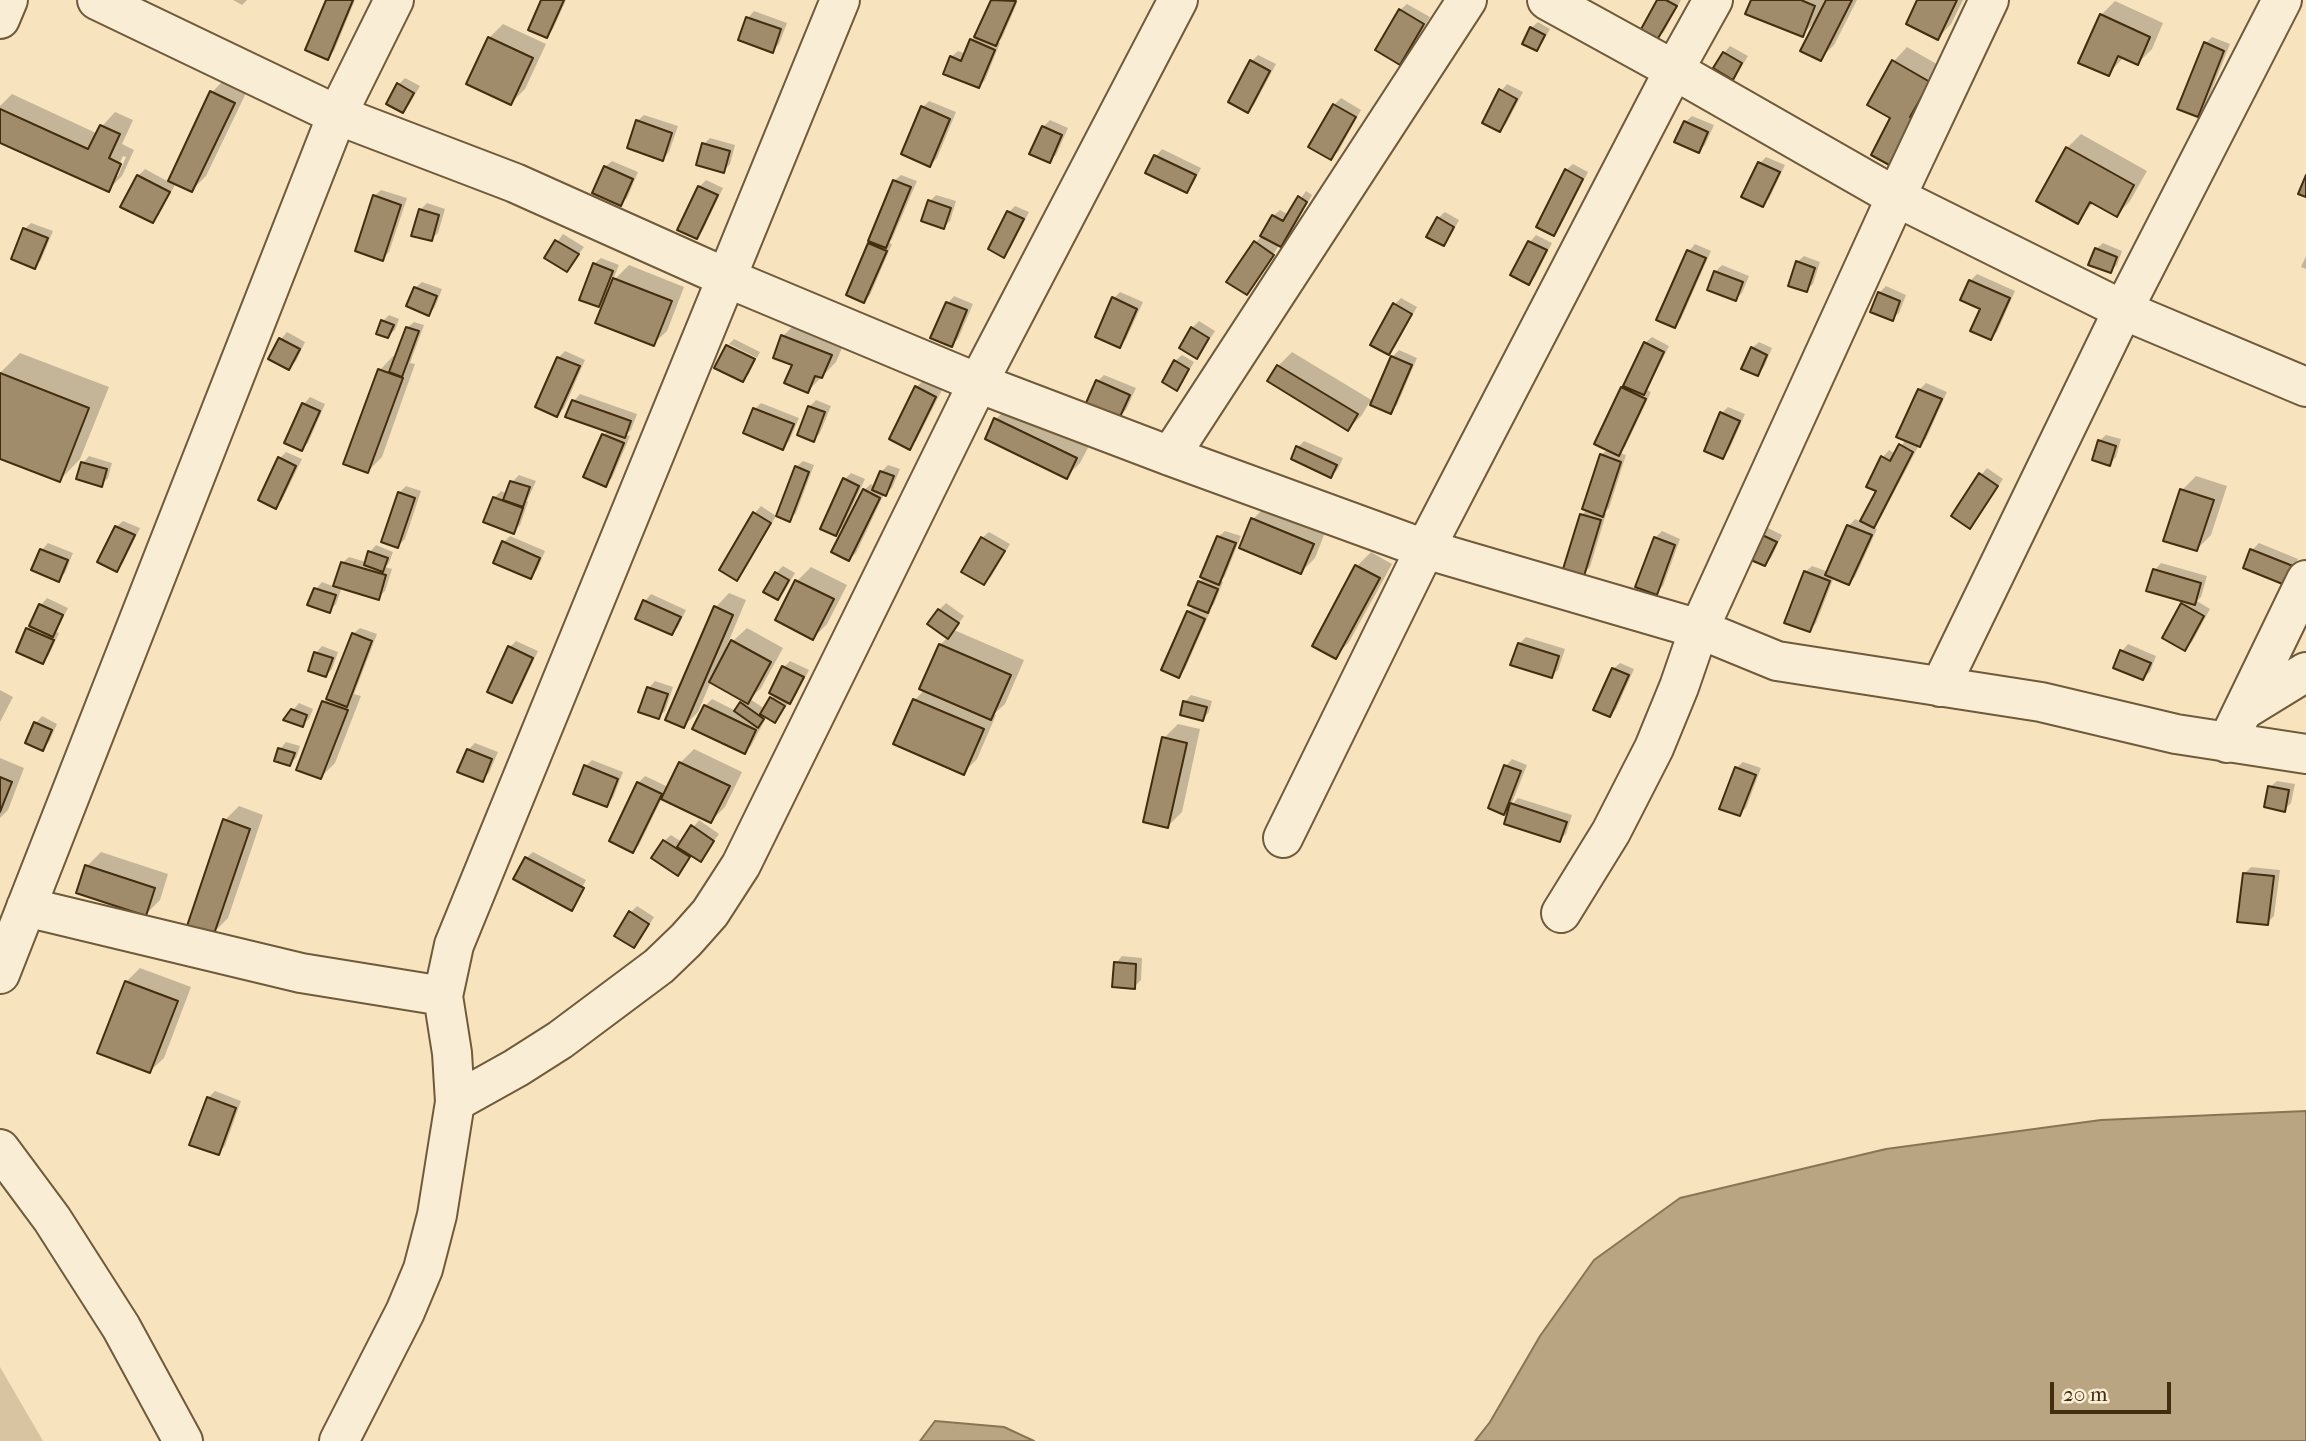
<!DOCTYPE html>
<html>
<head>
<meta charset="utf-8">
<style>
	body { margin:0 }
	#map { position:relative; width:2306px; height:1441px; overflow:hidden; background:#f7e3be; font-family:"IM FELL French Canon",serif }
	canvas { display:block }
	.scale { position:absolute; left:2050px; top:1382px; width:121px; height:32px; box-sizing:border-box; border:4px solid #422d0e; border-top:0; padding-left:9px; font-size:21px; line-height:24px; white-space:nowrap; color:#422d0e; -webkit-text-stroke:5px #faedd5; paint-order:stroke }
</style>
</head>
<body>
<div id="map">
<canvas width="2306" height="1441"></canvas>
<div class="scale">20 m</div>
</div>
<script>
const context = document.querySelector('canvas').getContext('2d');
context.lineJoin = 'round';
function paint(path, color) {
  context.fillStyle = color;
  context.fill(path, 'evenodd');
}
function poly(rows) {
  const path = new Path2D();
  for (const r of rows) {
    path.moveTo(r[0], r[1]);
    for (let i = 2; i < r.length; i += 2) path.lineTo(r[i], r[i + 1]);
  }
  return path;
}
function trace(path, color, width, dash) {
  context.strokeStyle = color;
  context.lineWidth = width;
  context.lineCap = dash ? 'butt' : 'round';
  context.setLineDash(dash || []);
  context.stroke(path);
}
const green = poly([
	[0,1367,43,1441,0,1441]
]);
const water = poly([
	[2306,1111,2306,1441,1475,1441,1490,1422,1540,1336,1594,1260,1680,1198,1886,1149,2101,1120,2306,1111],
	[935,1421,1004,1427,1034,1441,920,1441,935,1421]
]);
const shadow = poly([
	[233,0,247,0,242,5],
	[328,0,355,0,334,51,327,58],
	[543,0,566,0,553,29,547,36],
	[993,0,1009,0,1017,3,1002,38,998,42,1000,43,985,80,979,86,951,57,958,51,966,54,972,40,978,33],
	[1659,0,1681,0,1664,32,1657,38],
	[1752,0,1857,0,1834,45,1820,59,1815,22,1802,35],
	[1919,0,1963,0,1951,24,1938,38],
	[2115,1,2163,23,2152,49,2138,63,2124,57,2108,74,2101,15],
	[1407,4,1430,17,1407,56,1400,63,1400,10],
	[754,11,787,23,779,44,773,50,748,18],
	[1538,22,1550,29,1543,42,1537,49,1531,28],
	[503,24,546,44,525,89,511,103,489,38],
	[2212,37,2230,44,2204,109,2197,115,2206,43],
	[1730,46,1748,56,1739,71,1733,77,1724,53],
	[1907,47,1942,67,1915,156,1893,118,1894,61],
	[1258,55,1276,64,1254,105,1248,111,1252,61],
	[226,78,248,89,206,176,192,190,176,183,159,215,153,221,123,206,138,176,145,169,169,182,212,92],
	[405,78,420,86,409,105,403,111,399,84],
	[1507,84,1523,92,1506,124,1500,130,1501,91],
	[12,94,96,133,115,112,133,120,122,144,134,150,122,176,108,190,0,141,0,106],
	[123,156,126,157,118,176,114,176],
	[1341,98,1361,110,1338,152,1331,158,1334,105],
	[929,101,956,112,937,158,930,165,923,107],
	[644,115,678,126,669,152,663,159,637,121],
	[1692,116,1714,125,1705,145,1699,151,1685,122],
	[1050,120,1068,128,1056,155,1049,161,1031,153,1043,127],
	[2081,134,2147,171,2130,201,2117,215,2094,202,2077,222,2067,148],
	[710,138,735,145,730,164,723,171,704,144],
	[1162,149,1201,168,1193,184,1187,191,1148,172,1156,156],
	[1766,157,1785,165,1769,199,1762,205,1760,163],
	[612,161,638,172,627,198,620,204,605,167],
	[1573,164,1588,172,1560,227,1554,234,1566,170],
	[901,175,917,181,892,239,889,243,892,244,870,295,864,301,869,244,872,241,894,181],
	[706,180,723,188,703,230,697,237,699,187],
	[381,190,407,198,389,252,382,259,374,196],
	[1306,191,1312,195,1287,239,1278,247,1253,286,1255,243,1263,235,1273,216,1280,210,1289,215],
	[936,195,956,201,950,221,944,227,930,201],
	[427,203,445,209,438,233,431,239,420,210],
	[1015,206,1029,212,1010,249,1004,255,1009,212],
	[1445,212,1459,220,1450,237,1444,243,1438,218],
	[31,223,53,231,41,260,35,267,25,229],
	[563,234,584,247,567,270,547,257],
	[1536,235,1552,243,1535,277,1528,283,1512,275,1530,242],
	[2103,243,2122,251,2117,265,2110,271,2096,249],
	[1695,244,1711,251,1681,319,1675,326,1659,319,1689,251],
	[1804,256,1820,262,1813,284,1806,290,1797,262],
	[2306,256,2306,269,2301,267],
	[601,258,619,265,612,282,629,265,684,287,667,331,653,344,608,296,599,305,594,264],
	[1722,265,1749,276,1742,293,1736,299,1715,272],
	[1977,274,2015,291,1997,332,1990,338,1982,308,1962,299,1970,281],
	[422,282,442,289,435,307,429,314,415,288],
	[1886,286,1906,295,1899,313,1892,319,1879,293],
	[1120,292,1143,302,1126,339,1119,346,1114,298],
	[954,296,973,304,958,339,951,345,948,303],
	[1401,298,1417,307,1395,347,1388,353,1395,304],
	[389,315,399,319,395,330,388,336,383,321],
	[1199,321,1215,331,1203,350,1197,356,1181,347,1192,328],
	[414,322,424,325,410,363,415,364,382,457,368,471,380,370,393,356,396,357,407,328],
	[797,322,845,341,836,362,808,391,783,336],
	[287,332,305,342,296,361,289,368,271,358,281,339],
	[1652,337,1669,346,1647,390,1651,392,1625,447,1620,453,1626,455,1609,508,1604,513,1606,514,1590,567,1583,574,1582,515,1587,509,1601,455,1608,449,1622,388,1645,343],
	[734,339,760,352,757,358,729,344],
	[1759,342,1772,348,1764,367,1757,374,1752,348],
	[727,347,755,361,749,374,743,380],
	[1399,350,1417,358,1397,405,1390,411,1369,403,1362,415,1348,429,1278,366,1292,352,1373,401,1392,357],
	[565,351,585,360,564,408,557,415,558,358],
	[20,353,109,387,80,459,60,480,0,457,0,373],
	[1182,355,1194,362,1183,382,1177,389,1175,361],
	[1104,375,1136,388,1126,410,1119,416,1098,381],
	[923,381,942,390,916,441,910,448,916,387],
	[1926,383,1947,392,1926,439,1919,445,1880,519,1872,527,1877,529,1855,577,1849,583,1834,577,1816,623,1810,630,1805,572,1812,566,1829,572,1849,526,1855,519,1862,522,1878,490,1883,457,1889,450,1896,454,1906,439,1919,390],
	[580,394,637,414,631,430,626,435,630,436,612,478,605,484,604,435,608,431,574,401],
	[310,397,325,404,308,443,301,449,304,404],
	[816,400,831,406,820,433,814,440,809,407],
	[761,403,799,418,789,441,783,448,755,409],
	[1010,405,1090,444,1080,463,1066,477,987,438,996,419],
	[1728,407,1745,414,1729,450,1723,457,1722,413],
	[2106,435,2121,439,2116,457,2110,464,2099,441],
	[1304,441,1343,458,1338,469,1331,476,1298,447],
	[286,452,302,459,282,500,275,507,280,458],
	[89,456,112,463,108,478,101,485,83,463],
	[803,461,814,465,796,513,789,520,796,467],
	[888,465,900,469,892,488,884,494,856,553,849,559,847,523,836,534,845,479,851,473,865,479,848,516,851,517,864,490,871,484,876,487,881,472],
	[1987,468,2003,479,1976,520,1970,526,1981,475],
	[519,475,536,481,527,501,528,502,520,525,514,531,494,498,501,491,508,494,512,482],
	[2196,476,2227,486,2211,535,2197,549,2182,490],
	[406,486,421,491,405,539,398,546,399,493],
	[1267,505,1326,530,1315,558,1301,572,1253,519],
	[761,506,776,516,743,572,736,578,721,569,755,513],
	[123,521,140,528,123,563,117,570,116,527],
	[1766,527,1782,535,1771,558,1765,564,1749,557],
	[1225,531,1241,536,1225,576,1220,581,1223,582,1214,604,1208,611,1210,612,1185,669,1179,676,1188,612,1195,605,1199,582,1204,577,1218,537],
	[1662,531,1680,539,1663,586,1656,593,1655,538],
	[989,532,1010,544,991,577,984,583,982,538],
	[510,536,545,551,537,570,530,577,504,542],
	[48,543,73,553,65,573,58,579,34,569,42,550],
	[2259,543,2298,559,2291,576,2252,550],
	[376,545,393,552,389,563,385,567,392,569,385,591,378,598,342,587,336,604,329,611,316,589,322,582,335,587,342,563,349,557,366,562,370,552],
	[1371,552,1392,564,1349,642,1336,656,1357,566],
	[2161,563,2207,576,2201,597,2197,601,2210,609,2192,642,2185,649,2164,637,2186,601,2148,590,2155,570],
	[783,566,795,573,784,592,777,598,776,573],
	[811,567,847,585,827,624,813,638,777,620,797,581],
	[729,593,746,600,722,657,724,658,733,641,747,628,783,648,761,688,750,699,765,709,775,694,784,667,790,661,809,670,796,695,789,702,781,714,775,721,767,716,751,746,744,752,705,706,712,699,736,711,745,700,711,681,698,712,684,726,716,607],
	[651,594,686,610,678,627,672,633,637,618,645,601],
	[47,598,68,608,56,632,59,633,49,655,43,662,28,629,41,605],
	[946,603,964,616,954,630,1024,660,1005,704,994,714,996,715,977,759,963,773,896,743,915,700,925,689,921,688,940,645,948,637,939,610],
	[360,628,377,634,354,694,361,696,335,763,321,777,324,702,330,696,353,634],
	[1526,637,1565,649,1558,670,1551,676,1519,644],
	[516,641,538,651,518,694,512,701,510,647],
	[2128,644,2156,656,2150,672,2143,678,2122,651],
	[322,646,338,652,332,669,326,675,316,653],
	[1620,663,1634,669,1616,709,1610,715,1613,669],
	[655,681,673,687,665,711,658,717,649,688],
	[0,690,13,697,0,722],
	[1191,695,1212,701,1209,712,1203,719,1185,702],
	[299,703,313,709,309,719,302,725,293,710],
	[42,716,57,724,49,742,42,749,36,723],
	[1178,724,1200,729,1182,812,1168,826,1164,738],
	[286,742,300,746,296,758,289,764,276,760,280,749],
	[475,743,498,752,489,773,482,780,468,750],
	[694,749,742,772,725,807,711,821,662,798,639,845,633,851,638,783,645,776,668,787,680,763],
	[0,758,24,768,8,810,0,818],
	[1512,759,1527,765,1511,805,1518,798,1572,815,1566,834,1559,840,1511,805,1504,813,1506,766],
	[592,760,623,772,613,798,606,805,586,766],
	[1743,762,1761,768,1746,808,1739,814,1736,768],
	[2277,781,2295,784,2291,803,2284,810,2270,787],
	[239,806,263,815,228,918,214,932,225,820],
	[699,820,719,834,700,860,692,855,677,874,664,841,671,835,682,842],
	[101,852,168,874,160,900,146,914,87,866],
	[533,852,586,880,574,903,577,903,572,908,526,858],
	[2251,867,2280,870,2274,916,2267,923,2245,873],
	[637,906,654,917,641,939,634,946,631,912],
	[1122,956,1142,958,1141,980,1134,987,1116,963],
	[140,968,191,987,164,1058,150,1071,126,982],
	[215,1091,241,1101,225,1146,218,1153,208,1098]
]);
const building = poly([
	[326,0,353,0,328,60,305,50,326,0],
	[541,0,564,0,547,38,528,30,541,0],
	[991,0,1016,1,996,46,974,37,991,0],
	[1657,0,1666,0,1677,6,1657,40,1640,31,1657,0],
	[1751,0,1801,0,1815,6,1803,37,1745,14,1751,0],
	[1826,0,1852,0,1821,61,1800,51,1826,0],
	[1917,0,1957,0,1938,40,1906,24,1917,0],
	[1399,9,1424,24,1400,65,1375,50,1399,9],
	[2100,14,2150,37,2138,65,2118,56,2109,76,2078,63,2100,14],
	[746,17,781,29,773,53,738,40,746,17],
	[1530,27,1545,35,1537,51,1522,44,1530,27],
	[488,37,533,58,511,105,466,84,488,37],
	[970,39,995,50,979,88,943,74,950,56,961,61,970,39],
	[2204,42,2224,51,2198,117,2177,109,2204,42],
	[1723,52,1742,63,1733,80,1713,68,1723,52],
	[1250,60,1270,71,1248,113,1228,102,1250,60],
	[1892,60,1930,82,1910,117,1928,126,1902,172,1871,155,1890,118,1867,105,1892,60],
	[397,83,414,93,403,113,386,104,397,83],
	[1499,89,1517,99,1500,132,1482,123,1499,89],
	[210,91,235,103,192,192,168,181,210,91],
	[1333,104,1356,117,1331,160,1308,147,1333,104],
	[921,106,950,119,930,167,901,154,921,106],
	[0,109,88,149,100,125,120,134,109,158,121,164,109,192,0,143,0,109],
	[636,120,672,133,663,161,627,148,636,120],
	[1684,121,1708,132,1699,153,1674,142,1684,121],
	[1042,126,1062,135,1050,163,1029,154,1042,126],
	[702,143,730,151,724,173,696,165,702,143],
	[2066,147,2134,185,2117,217,2090,202,2078,224,2036,201,2066,147],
	[1154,155,1196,175,1187,193,1145,173,1154,155],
	[1758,162,1780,172,1763,207,1741,197,1758,162],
	[604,166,633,179,621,206,592,193,604,166],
	[1565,169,1583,179,1554,236,1536,227,1565,169],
	[137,175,170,192,153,223,120,207,137,175],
	[2306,175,2306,197,2298,194,2306,175],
	[893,180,911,187,886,248,868,241,893,180],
	[698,186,718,195,697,239,677,230,698,186],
	[373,195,401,205,383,261,355,251,373,195],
	[1298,196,1307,202,1281,247,1260,236,1272,215,1283,221,1298,196],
	[928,200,951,208,944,229,921,221,928,200],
	[419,209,439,215,432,241,411,236,419,209],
	[1007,211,1024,219,1004,258,988,249,1007,211],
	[1437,217,1454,227,1444,246,1426,237,1437,217],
	[23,228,48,238,35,269,11,259,23,228],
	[555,240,579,254,567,272,544,258,555,240],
	[1254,241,1274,255,1247,295,1226,282,1254,241],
	[1528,241,1547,250,1529,285,1510,275,1528,241],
	[868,243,887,251,864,303,846,295,868,243],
	[2095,248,2117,257,2111,273,2088,265,2095,248],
	[1687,250,1706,258,1675,328,1656,320,1687,250],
	[1796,261,1815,268,1807,292,1788,286,1796,261],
	[593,263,613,271,599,307,579,300,593,263],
	[1714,271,1743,282,1736,301,1707,290,1714,271],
	[613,278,672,301,654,346,595,323,613,278],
	[1969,280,2010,298,1991,340,1970,331,1980,309,1960,300,1969,280],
	[414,287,437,296,429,316,406,306,414,287],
	[1878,292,1900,301,1893,321,1870,312,1878,292],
	[1112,297,1137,309,1120,348,1095,337,1112,297],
	[946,302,967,310,952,347,930,338,946,302],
	[1393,303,1412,314,1389,355,1370,345,1393,303],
	[381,320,394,325,388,338,376,334,381,320],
	[406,327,419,331,402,377,389,372,406,327],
	[1191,327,1209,338,1197,359,1179,348,1191,327],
	[781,335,832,355,822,378,815,376,808,393,784,383,792,365,773,358,781,335],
	[279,338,300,349,289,370,268,359,279,338],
	[1644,342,1664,352,1644,395,1623,386,1644,342],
	[726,345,755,359,743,382,714,368,726,345],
	[1751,347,1767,355,1758,376,1741,369,1751,347],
	[1391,356,1412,365,1391,414,1370,405,1391,356],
	[557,357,580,366,557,417,535,407,557,357],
	[1174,360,1189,369,1177,391,1162,382,1174,360],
	[1277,365,1358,414,1348,431,1267,381,1277,365],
	[378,369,403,378,368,473,343,464,378,369],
	[0,373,89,408,60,482,0,459,0,373],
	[1096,380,1130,395,1119,419,1086,403,1096,380],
	[915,386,936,397,910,450,889,439,915,386],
	[1621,387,1646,399,1619,456,1594,444,1621,387],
	[1918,389,1942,399,1920,447,1896,437,1918,389],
	[572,400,631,421,625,438,565,417,572,400],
	[302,403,320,411,302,451,284,443,302,403],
	[808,406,825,412,814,442,797,435,808,406],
	[753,408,794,424,783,450,743,433,753,408],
	[1720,412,1740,421,1723,459,1704,451,1720,412],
	[994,418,1077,458,1067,479,985,439,994,418],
	[602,434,624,443,606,487,583,477,602,434],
	[2098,440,2116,446,2110,466,2092,460,2098,440],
	[1899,444,1913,452,1874,528,1860,521,1876,491,1866,487,1881,456,1890,461,1899,444],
	[1296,446,1337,465,1331,478,1291,459,1296,446],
	[1600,454,1621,462,1603,517,1582,509,1600,454],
	[278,457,296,466,276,509,258,500,278,457],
	[81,462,107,469,102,487,76,479,81,462],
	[795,466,809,472,790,522,776,516,795,466],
	[880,471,894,476,886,496,872,490,880,471],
	[1979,473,1998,486,1970,529,1951,516,1979,473],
	[843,478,859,486,836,536,820,529,843,478],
	[510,481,530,487,523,507,503,500,510,481],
	[863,489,880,498,849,561,831,552,863,489],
	[2180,489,2214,500,2197,551,2163,541,2180,489],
	[398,492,415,498,398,548,381,542,398,492],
	[493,497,523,508,514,534,483,522,493,497],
	[753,512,771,523,737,581,719,570,753,512],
	[1580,514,1601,520,1584,576,1563,569,1580,514],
	[1251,518,1314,544,1301,574,1239,548,1251,518],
	[1847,525,1872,535,1849,585,1825,575,1847,525],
	[115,526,135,535,117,572,97,562,115,526],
	[1758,533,1777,542,1765,566,1746,558,1758,533],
	[1217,536,1236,543,1219,585,1200,577,1217,536],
	[981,537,1005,551,984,585,961,572,981,537],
	[1654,537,1675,545,1657,595,1635,587,1654,537],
	[502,541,540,558,531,579,493,563,502,541],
	[40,549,68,560,59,582,31,570,40,549],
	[2250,549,2293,566,2285,585,2243,568,2250,549],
	[368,551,388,558,383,572,364,565,368,551],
	[341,562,386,575,379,600,333,586,341,562],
	[1355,565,1380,578,1336,659,1312,646,1355,565],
	[2153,569,2201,583,2195,605,2146,591,2153,569],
	[1804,571,1830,581,1810,632,1784,623,1804,571],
	[775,572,789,580,778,600,763,592,775,572],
	[795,580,834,599,813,640,775,620,795,580],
	[1198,581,1218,589,1208,613,1188,605,1198,581],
	[314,588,336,595,330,613,307,605,314,588],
	[643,600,681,617,672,635,635,619,643,600],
	[2181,603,2204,616,2185,651,2162,638,2181,603],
	[39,604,63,615,53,637,29,626,39,604],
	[714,606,733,615,684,728,665,720,714,606],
	[938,609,959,623,948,639,927,624,938,609],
	[1187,611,1205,619,1179,678,1161,670,1187,611],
	[26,628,54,640,43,664,16,652,26,628],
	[352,633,372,641,347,707,326,699,352,633],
	[731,640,771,662,748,704,709,682,731,640],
	[1518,643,1559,656,1552,678,1510,665,1518,643],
	[939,644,1011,675,991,720,919,689,939,644],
	[508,646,533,658,512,703,487,692,508,646],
	[2120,650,2151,663,2143,680,2113,668,2120,650],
	[314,652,333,658,326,677,308,671,314,652],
	[782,666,804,677,790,704,769,693,782,666],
	[1612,668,1629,675,1610,717,1593,710,1612,668],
	[647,687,668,694,659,719,638,712,647,687],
	[770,697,785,706,775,723,760,714,770,697],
	[913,699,984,729,964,775,893,744,913,699],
	[322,701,348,710,321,779,296,770,322,701],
	[1183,701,1207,707,1203,721,1180,715,1183,701],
	[740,702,764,719,758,728,734,711,740,702],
	[704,705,756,730,745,754,692,729,704,705],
	[291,709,307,715,303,727,283,720,291,709],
	[34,722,52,730,43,751,25,743,34,722],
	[1162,737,1187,743,1168,828,1143,822,1162,737],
	[278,748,295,753,290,766,274,761,278,748],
	[467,749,492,759,483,782,457,772,467,749],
	[679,762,730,786,711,823,661,799,679,762],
	[584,765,618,779,607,807,573,794,584,765],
	[1504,765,1521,771,1504,815,1488,808,1504,765],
	[1735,767,1756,775,1740,816,1719,809,1735,767],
	[0,777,12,782,0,812,0,777],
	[637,782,662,794,633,853,609,841,637,782],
	[2268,786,2289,790,2285,812,2264,807,2268,786],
	[1510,803,1567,822,1560,842,1504,824,1510,803],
	[223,819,250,829,214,934,187,926,223,819],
	[691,825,714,841,701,862,677,847,691,825],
	[663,840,690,857,678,876,651,858,663,840],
	[525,857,584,888,572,911,513,879,525,857],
	[85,865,155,888,146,916,76,893,85,865],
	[2243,873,2274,876,2268,925,2237,922,2243,873],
	[629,911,649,924,634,948,614,936,629,911],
	[1114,962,1136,964,1135,989,1112,987,1114,962],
	[125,981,178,1001,150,1073,97,1053,125,981],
	[207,1097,236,1108,219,1155,189,1145,207,1097]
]);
const street = poly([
	[97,0,337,115,515,183,727,278,978,383,741,865,710,913,686,940,659,966,560,1040,516,1068,455,1102],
	[1178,0,978,383,1170,456,1425,549,1699,629,1777,661,2041,702,2176,734,2306,754],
	[1547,0,1674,70,1713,0],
	[0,19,8,0],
	[1170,456,1467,0],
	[1940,687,2123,310,2282,0],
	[2244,710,2306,672],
	[2227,743,2306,580],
	[1283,838,1425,549,1674,70,1896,197,2123,310,2306,387],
	[26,907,301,973,443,996],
	[1561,913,1611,832,1654,748,1679,687,1699,629,1896,197,1989,0],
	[0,974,337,115,394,0],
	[0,1149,52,1219,121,1327,183,1441],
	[339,1441,405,1312,423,1269,437,1215,455,1102,452,1053,443,996,454,945,840,0]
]);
paint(green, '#d8c4a0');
paint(water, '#b9a582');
trace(water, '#897554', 2);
paint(shadow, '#0003');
paint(building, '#a08c6a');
trace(building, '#422d0e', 2);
trace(street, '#6f5a3a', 42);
trace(street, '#faedd5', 38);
</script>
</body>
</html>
